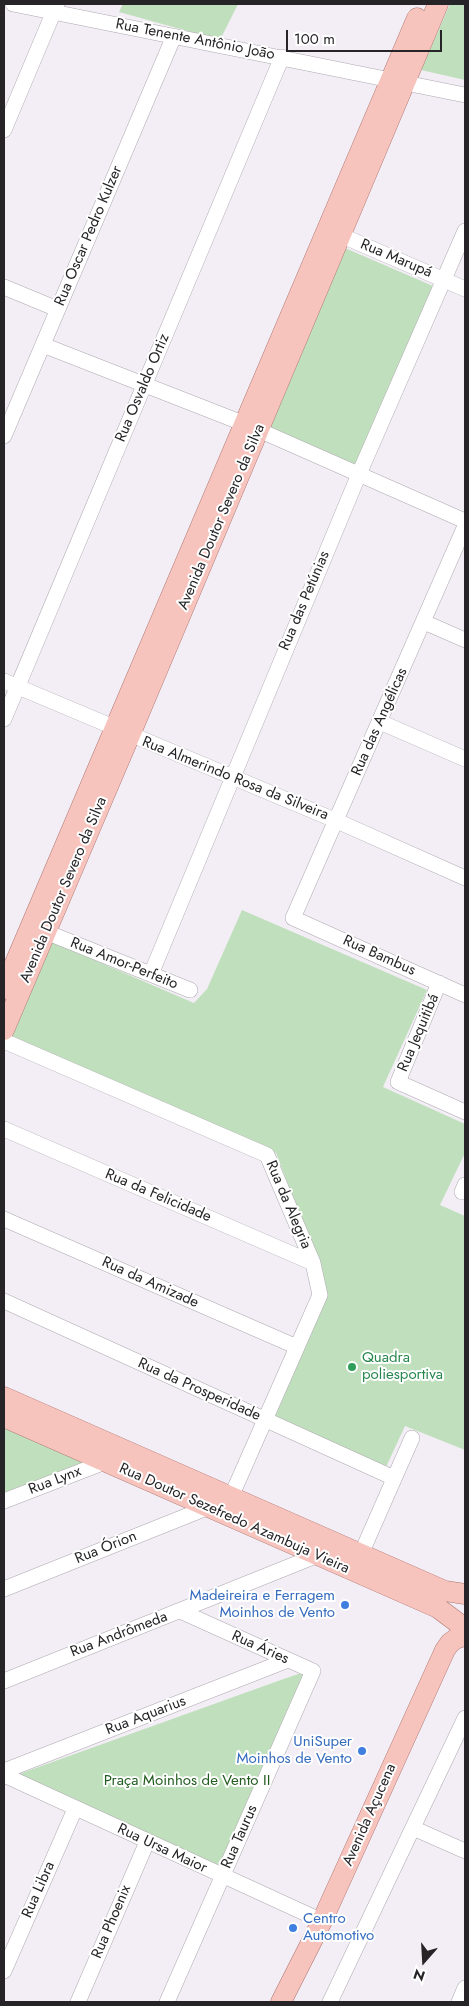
<!DOCTYPE html>
<html>
<head>
<meta charset="utf-8">
<style>
	body { margin:0 }
	#map { position:relative; width:469px; height:2006px; overflow:hidden; background:#f3edf5; font-family:Jost,sans-serif }
	canvas { display:block }
	.frame { position:absolute; inset:0; border:5px solid #262427; pointer-events:none }
	.north { position:absolute; left:399px; top:1936px; width:50px; height:50px; -webkit-text-stroke:4px #fff; paint-order:stroke; rotate:199deg; font-size:14px; font-weight:700; line-height:20px; text-align:center; color:#262427 }
	.north::after { content:''; display:block; margin:auto; width:18px; height:22px; background:#262427; clip-path:polygon(50% 0,100% 100%,50% 72%,0 100%) }
	.scale { position:absolute; left:286px; top:30px; width:156px; height:22px; box-sizing:border-box; border:2px solid #262427; border-top:0; padding-left:6px; font-size:15px; line-height:18px; white-space:nowrap; color:#262427; -webkit-text-stroke:4px #fff; paint-order:stroke }
</style>
</head>
<body>
<div id="map">
<canvas width="469" height="2006"></canvas>
<div class="frame"></div>
<div class="north">N</div>
<div class="scale">100 m</div>
</div>
<script>
const context = document.querySelector('canvas').getContext('2d');
context.lineJoin = 'round';
function paint(path, color) {
  context.fillStyle = color;
  context.fill(path, 'evenodd');
}
function poly(rows) {
  const path = new Path2D();
  for (const r of rows) {
    path.moveTo(r[0], r[1]);
    for (let i = 2; i < r.length; i += 2) path.lineTo(r[i], r[i + 1]);
  }
  return path;
}
function trace(path, color, width, dash) {
  context.strokeStyle = color;
  context.lineWidth = width;
  context.lineCap = dash ? 'butt' : 'round';
  context.setLineDash(dash || []);
  context.stroke(path);
}
function label(font, color, halo, rows, align = 'center') {
  context.font = font + ' Jost,sans-serif';
  context.lineWidth = 4;
  context.setLineDash([]);
  context.textBaseline = 'middle';
  context.strokeStyle = halo;
  context.fillStyle = color;
  for (const [text, x, y, turn = 0] of rows) {
    context.save();
    context.translate(x, y);
    context.rotate((+turn || 0) * Math.PI / 180);
    context.textAlign = isNaN(turn) ? turn : align;
    if (halo) context.strokeText(text, 0, 0);
    context.fillText(text, 0, 0);
    context.restore();
  }
}
const green = poly([
	[123,4,238,4,220,40,119,12],
	[450,4,465,4,465,80,421,70],
	[345,248,433,286,355,467,267,429],
	[242,910,427,990,383,1087,465,1124,465,1153,440,1205,465,1216,465,1450,405,1426,386,1467,274,1418,326,1291,324,1278,276,1153,8,1035,50,941,194,1003,207,989],
	[4,1424,93,1462,4,1497],
	[304,1672,219,1866,19,1774,278,1681]
]);
const minor = poly([
	[13,4,465,95],
	[4,130,57,4],
	[331,231,465,289],
	[4,287,57,309],
	[43,345,245,424,465,521],
	[4,436,174,36],
	[465,526,293,918,465,995],
	[424,622,465,640],
	[4,681,337,821,465,878],
	[4,719,282,57],
	[380,722,465,759],
	[36,928,190,990],
	[151,974,359,474,465,231],
	[439,983,398,1082,465,1112],
	[4,1041,267,1155,313,1263,320,1295,231,1497,204,1509,4,1589],
	[4,1129,313,1263],
	[462,1192,465,1185],
	[4,1219,297,1347],
	[4,1301,394,1478],
	[4,1501,105,1462],
	[361,1554,412,1438],
	[4,1681,318,1555],
	[4,1771,288,1660],
	[4,1775,322,1921],
	[413,1828,465,1851],
	[4,1971,75,1809],
	[78,2002,147,1842],
	[167,2002,313,1671,180,1611],
	[330,2002,465,1718],
	[459,2002,465,1988]
]);
const major = poly([
	[4,989,417,18],
	[4,1030,130,735,438,4],
	[4,1397,445,1591,465,1594],
	[4,1417,438,1608,462,1626],
	[281,2002,322,1921,445,1650,450,1643,457,1638,465,1636]
]);
const markers = [
	[352,1367,5,"#2e9e5b"],
	[345,1605,5,"#3f7fe0"],
	[362,1751,5,"#3f7fe0"],
	[293,1928,5,"#3f7fe0"]
];
const streetNames = [
	["Rua Tenente Antônio João",195,40,11],
	["Rua Oscar Pedro Kulzer",89,236,-67],
	["Rua Marupá",396,259,23],
	["Rua Osvaldo Ortiz",143,388,-67],
	["Avenida Doutor Severo da Silva",222,517,-67],
	["Rua das Petúnias",305,601,-67],
	["Rua das Angélicas",380,722,-66],
	["Rua Almerindo Rosa da Silveira",235,779,22],
	["Avenida Doutor Severo da Silva",64,890,-67],
	["Rua Bambus",379,956,24],
	["Rua Amor-Perfeito",124,964,22],
	["Rua Jequitibá",419,1033,-67],
	["Rua da Felicidade",158,1196,23],
	["Rua da Alegria",288,1205,67],
	["Rua da Amizade",150,1283,24],
	["Rua da Prosperidade",199,1390,24],
	["Rua Lynx",55,1481,-21],
	["Rua Doutor Sezefredo Azambuja Vieira",234,1519,24],
	["Rua Órion",106,1548,-22],
	["Rua Andrômeda",119,1635,-21],
	["Rua Áries",260,1648,24],
	["Rua Aquarius",146,1716,-21],
	["Avenida Açucena",370,1815,-66],
	["Rua Taurus",240,1837,-66],
	["Rua Ursa Maior",162,1849,25],
	["Rua Libra",39,1890,-66],
	["Rua Phoenix",112,1922,-67]
];
const leisureNames = [
	["Quadra",362,1358],
	["poliesportiva",362,1375]
];
const shopNames = [
	["Madeireira e Ferragem",335,1596],
	["Moinhos de Vento",335,1613],
	["UniSuper",352,1742],
	["Moinhos de Vento",352,1759],
	["Centro",303,1919,"left"],
	["Automotivo",303,1936,"left"]
];
const parkNames = [
	["Praça Moinhos de Vento II",187,1781]
];
paint(green, '#c0e0bd');
trace(minor, '#aea9b0', 16);
trace(major, '#aa726c', 21);
trace(minor, '#fff', 15);
trace(major, '#f7c4bd', 20);
for (const [x, y, r, color] of markers) {
  const dot = new Path2D();
  dot.arc(x, y, r, 0, 2 * Math.PI);
  context.fillStyle = color;
  context.fill(dot);
  trace(dot, '#fff', 2);
}
label('15px', '#262427', '#fff', streetNames);
label('15px', '#27864d', '#fff', leisureNames, 'left');
label('15px', '#366cbe', '#fff', shopNames, 'right');
label('15px', '#215c1f', '#fff', parkNames);
</script>
</body>
</html>
